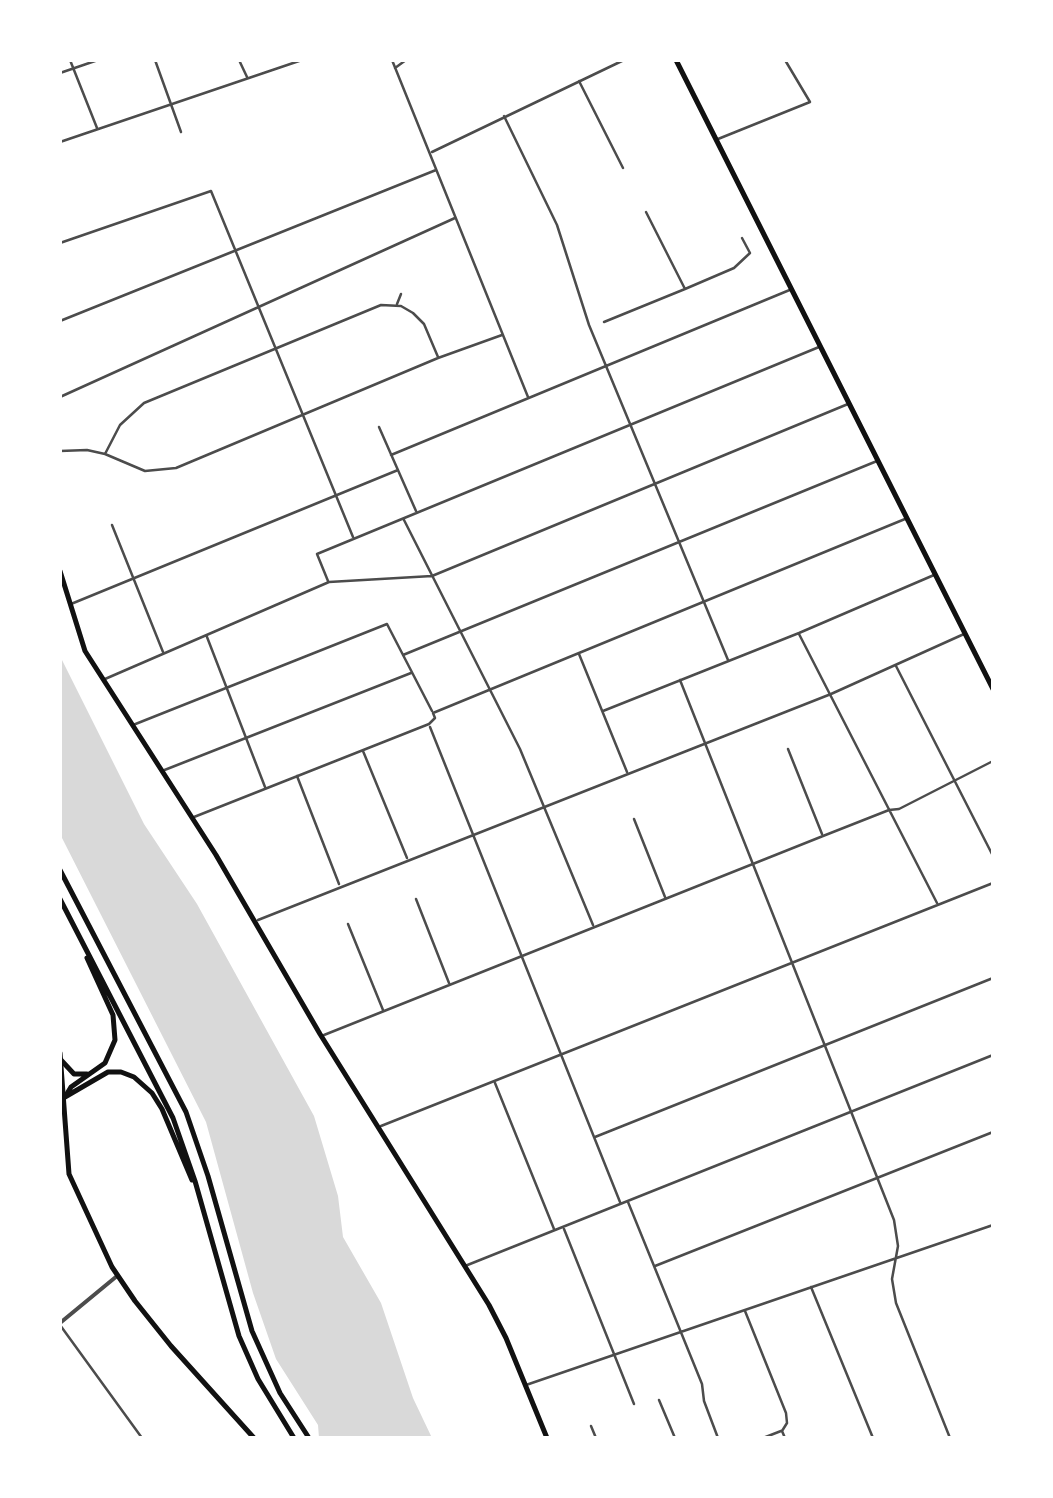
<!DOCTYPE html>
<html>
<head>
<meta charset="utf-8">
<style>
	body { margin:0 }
	#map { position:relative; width:1053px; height:1498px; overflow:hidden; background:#fff; font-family:Roboto,sans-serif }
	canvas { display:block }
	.frame { position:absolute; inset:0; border:62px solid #fff; pointer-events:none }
</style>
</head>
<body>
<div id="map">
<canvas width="1053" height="1498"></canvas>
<div class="frame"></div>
</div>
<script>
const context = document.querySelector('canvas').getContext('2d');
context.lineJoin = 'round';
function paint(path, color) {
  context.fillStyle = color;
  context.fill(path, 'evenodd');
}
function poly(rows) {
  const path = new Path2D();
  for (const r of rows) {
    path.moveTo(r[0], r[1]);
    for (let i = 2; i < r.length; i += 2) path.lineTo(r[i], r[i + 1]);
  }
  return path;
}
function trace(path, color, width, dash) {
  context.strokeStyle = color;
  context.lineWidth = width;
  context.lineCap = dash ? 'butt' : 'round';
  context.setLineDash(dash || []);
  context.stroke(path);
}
const water = poly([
	[60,656,144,824,197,904,314,1116,338,1196,343,1237,381,1303,413,1398,432,1438,319,1438,318,1425,276,1359,253,1293,206,1122,60,834]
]);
const minor = poly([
	[70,60,97,128],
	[155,60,181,132],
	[239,60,247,77],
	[392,60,528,397],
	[395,68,406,60],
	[60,73,98,60],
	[579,81,623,168],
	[504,116,557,225,589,325,728,660],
	[718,139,810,102,785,60],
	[60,142,302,60],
	[432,152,624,60],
	[60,243,211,191,353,537],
	[685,289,734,268,750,253,742,238],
	[397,304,401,294],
	[60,321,436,170],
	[604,322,685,289,646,212],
	[60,397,455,218],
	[379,427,416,511],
	[60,451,87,450,105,454,145,471,176,468,438,358,502,335],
	[105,454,120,425,144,403,381,305,401,306,413,313,424,324,438,357],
	[391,455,792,289],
	[404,520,520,749,593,925],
	[112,525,163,652],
	[328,581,317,554,819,347],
	[71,604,398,470],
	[799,634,937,903],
	[207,637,265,787],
	[579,654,627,772],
	[403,655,877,461],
	[896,666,993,856],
	[105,679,329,582,432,576,848,404],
	[680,680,894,1220,898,1246,892,1279,896,1303,950,1438],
	[603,711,799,633,934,575],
	[133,725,387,624,432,711],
	[430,727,620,1202],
	[788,749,822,834],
	[363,751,407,858],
	[162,771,411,673],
	[297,776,339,884],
	[194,817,429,724,435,718,433,713,905,519],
	[634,819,665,897],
	[416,899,449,983],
	[258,920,831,694,964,634],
	[348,924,383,1010],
	[324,1035,823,836,889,810,899,809,993,761],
	[495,1083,554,1229],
	[381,1126,993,883],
	[595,1137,993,978],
	[628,1202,702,1384,704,1401,718,1438],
	[564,1229,634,1404],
	[465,1266,993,1055],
	[655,1266,993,1132],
	[811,1287,873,1438],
	[745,1311,786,1413,787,1423,782,1431,785,1438],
	[60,1325,142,1438],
	[526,1385,993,1225],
	[659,1400,675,1438],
	[591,1426,596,1438],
	[763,1438,781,1431]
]);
const tertiary = poly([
	[60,1323,117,1276]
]);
const primary = poly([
	[676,60,993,689],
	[60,571,85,651,216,855,320,1034,489,1305,506,1338,547,1438],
	[60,1053,69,1174,112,1267,135,1301,171,1346,254,1438]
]);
const motorway = poly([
	[60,870,186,1112,208,1176,252,1331,280,1393,309,1438],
	[60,899,173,1118,195,1181,239,1336,258,1379,294,1438],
	[61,1060,74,1074,87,1074],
	[65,1097,71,1087,105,1063,115,1040,113,1015,87,958],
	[65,1097,108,1072,121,1072,134,1077,152,1093,162,1109,192,1180]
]);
paint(water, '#d9d9d9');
trace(minor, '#4c4c4c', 2.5);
trace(tertiary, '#4c4c4c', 4);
trace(primary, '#111', 5);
trace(motorway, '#111', 5);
</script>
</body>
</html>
